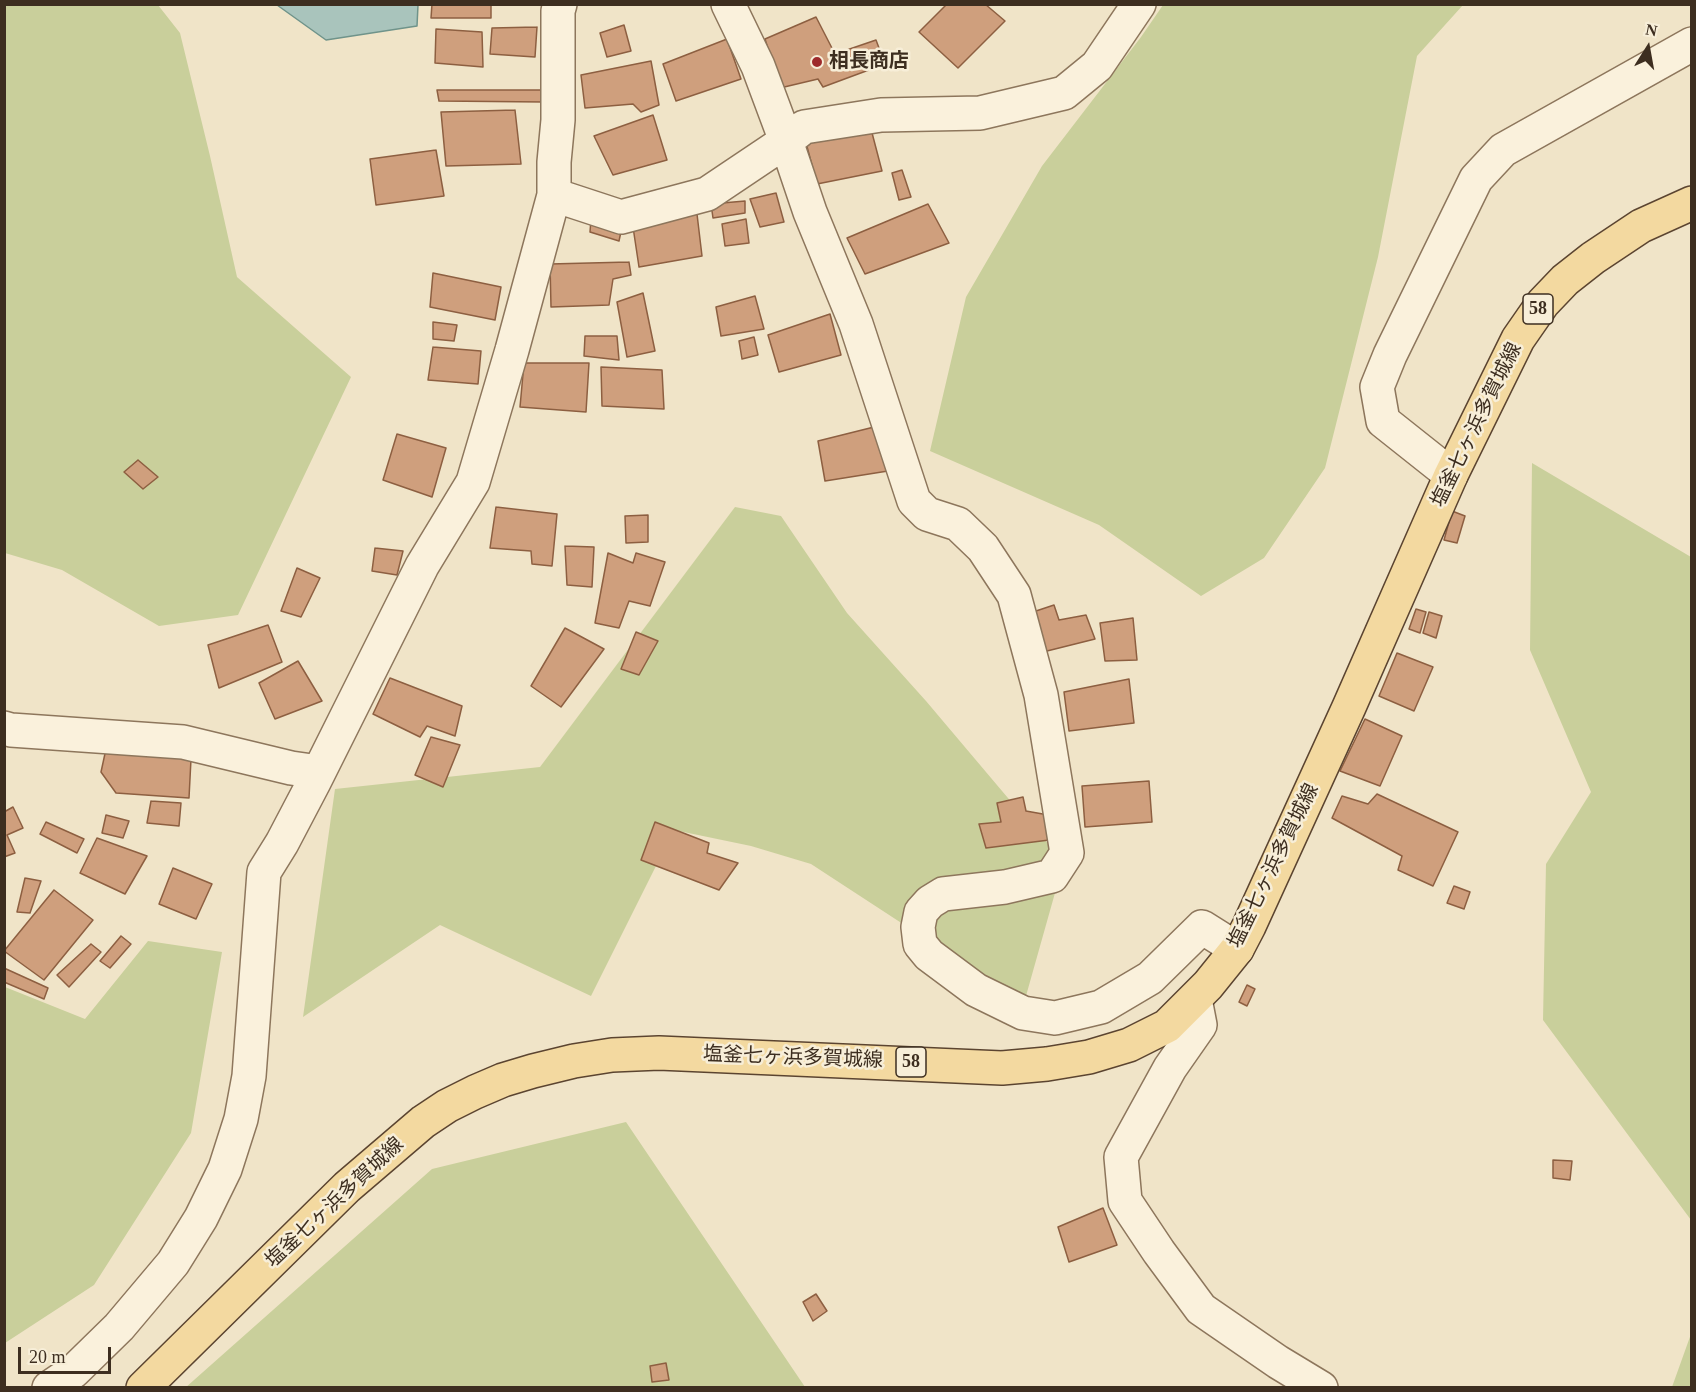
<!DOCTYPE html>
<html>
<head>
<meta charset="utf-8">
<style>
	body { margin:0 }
	#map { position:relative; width:1696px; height:1392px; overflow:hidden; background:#f0e4c8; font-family:"Times New Roman",serif }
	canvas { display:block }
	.frame { position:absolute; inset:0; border:6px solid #3d2e20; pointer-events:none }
	.north { position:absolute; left:1618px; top:18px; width:60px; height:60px; -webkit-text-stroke:4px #f7eed8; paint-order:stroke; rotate:11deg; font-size:16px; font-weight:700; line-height:24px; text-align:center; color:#3d2e20 }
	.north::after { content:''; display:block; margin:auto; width:21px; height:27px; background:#3d2e20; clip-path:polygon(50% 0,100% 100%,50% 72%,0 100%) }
	.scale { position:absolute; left:18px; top:1347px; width:93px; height:27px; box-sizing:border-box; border:3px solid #3d2e20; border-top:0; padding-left:8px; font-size:18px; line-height:21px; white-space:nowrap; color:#3d2e20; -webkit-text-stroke:4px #f7eed8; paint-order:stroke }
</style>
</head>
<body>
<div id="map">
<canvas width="1696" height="1392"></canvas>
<div class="frame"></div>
<div class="north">N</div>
<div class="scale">20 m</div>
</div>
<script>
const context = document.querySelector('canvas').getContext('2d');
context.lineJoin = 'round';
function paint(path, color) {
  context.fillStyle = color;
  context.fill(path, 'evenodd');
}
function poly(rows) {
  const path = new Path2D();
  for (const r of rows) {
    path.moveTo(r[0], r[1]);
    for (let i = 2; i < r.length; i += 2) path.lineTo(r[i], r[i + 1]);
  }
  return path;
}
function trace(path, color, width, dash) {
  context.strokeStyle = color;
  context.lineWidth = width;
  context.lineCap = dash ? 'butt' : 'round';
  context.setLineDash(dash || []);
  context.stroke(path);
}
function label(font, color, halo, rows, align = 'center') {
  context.font = font + ' "Times New Roman","Noto Sans JP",serif';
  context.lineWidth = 5;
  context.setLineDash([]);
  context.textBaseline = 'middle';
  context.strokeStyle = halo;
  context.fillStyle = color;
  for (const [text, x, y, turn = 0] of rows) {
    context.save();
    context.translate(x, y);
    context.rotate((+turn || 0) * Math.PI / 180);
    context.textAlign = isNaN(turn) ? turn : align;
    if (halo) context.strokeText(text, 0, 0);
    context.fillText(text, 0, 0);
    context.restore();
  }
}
const green = poly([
	[4,5,158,5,180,33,210,156,237,277,351,377,238,615,159,626,62,570,5,553],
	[1163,5,1463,5,1417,56,1378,257,1325,468,1264,558,1201,596,1099,525,930,451,966,297,1042,166,1141,37],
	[1532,463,1691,557,1691,1220,1543,1020,1546,864,1591,792,1530,650],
	[735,507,781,516,847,613,926,701,1024,817,1064,861,1024,1003,811,864,751,846,674,830,591,996,440,925,303,1017,335,789,540,767],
	[148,941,222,952,191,1133,94,1285,5,1343,5,987,85,1019],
	[626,1122,805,1387,185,1388,432,1169],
	[1691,1334,1691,1387,1672,1387]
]);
const water = poly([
	[277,5,418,5,417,26,326,40,277,5]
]);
const building = poly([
	[432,4,491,4,491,18,431,18,432,4],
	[947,4,985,4,1005,21,958,68,919,32,947,4],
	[816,17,835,54,876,40,885,64,823,87,818,79,780,88,765,39,816,17],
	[624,25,631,51,607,57,600,33,624,25],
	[537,27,535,57,490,54,492,28,537,27],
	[436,29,482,32,483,67,435,63,436,29],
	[727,39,741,79,676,101,663,64,727,39],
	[651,61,659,105,641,112,633,104,585,108,581,75,651,61],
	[437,90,544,90,544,102,439,101,437,90],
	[515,110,521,164,446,166,441,112,515,110],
	[653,115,667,160,613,175,594,136,653,115],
	[871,129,882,171,817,184,805,139,871,129],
	[436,150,444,196,376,205,370,159,436,150],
	[902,170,911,197,899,200,892,173,902,170],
	[776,193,784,222,760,227,750,199,776,193],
	[745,201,745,213,713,218,711,204,745,201],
	[928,204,949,243,865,274,847,238,928,204],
	[697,214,702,256,639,267,633,227,697,214],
	[591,219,622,227,619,241,590,232,591,219],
	[746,219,749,243,725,246,722,224,746,219],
	[629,262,631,275,613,279,609,305,551,307,550,264,629,262],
	[433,273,501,287,495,320,430,307,433,273],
	[643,293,655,351,627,357,617,302,643,293],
	[755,296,764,329,721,336,716,307,755,296],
	[830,314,841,355,779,372,768,335,830,314],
	[433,322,457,325,454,341,433,339,433,322],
	[585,336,617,336,619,360,584,356,585,336],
	[754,337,758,355,742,359,739,341,754,337],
	[433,347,481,351,478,384,428,380,433,347],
	[524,363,589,363,586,412,520,407,524,363],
	[601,367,662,370,664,409,602,406,601,367],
	[878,426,888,471,825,481,818,441,878,426],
	[397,434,446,448,432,497,383,480,397,434],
	[138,460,158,477,143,489,124,472,138,460],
	[496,507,557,514,552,566,532,564,531,551,490,548,496,507],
	[1452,511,1465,516,1457,543,1444,540,1452,511],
	[648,515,648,542,626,543,625,516,648,515],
	[565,546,594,547,592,587,567,585,565,546],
	[375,548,403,551,397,575,372,571,375,548],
	[608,553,633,563,636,553,665,562,650,606,629,601,619,628,595,623,608,553],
	[297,568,320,578,301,617,281,611,297,568],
	[1054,605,1059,620,1086,615,1095,639,1043,652,1033,612,1054,605],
	[1416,609,1426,612,1420,633,1409,629,1416,609],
	[1429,612,1442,616,1436,638,1423,633,1429,612],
	[1133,618,1137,660,1105,661,1100,623,1133,618],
	[268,625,282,662,219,688,208,645,268,625],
	[565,628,604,649,561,707,531,686,565,628],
	[636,632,658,641,639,675,621,669,636,632],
	[1397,653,1433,667,1414,711,1379,696,1397,653],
	[298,661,322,701,275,719,259,683,298,661],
	[390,678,462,706,455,736,427,726,420,737,373,714,390,678],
	[1129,679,1134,723,1069,731,1064,692,1129,679],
	[1365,719,1402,736,1380,786,1340,771,1365,719],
	[431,737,460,745,443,787,415,775,431,737],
	[106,749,191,759,189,798,116,793,101,772,106,749],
	[1149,781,1152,822,1085,827,1082,786,1149,781],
	[1377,794,1458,832,1433,886,1398,870,1402,856,1332,818,1342,796,1368,804,1377,794],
	[1023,797,1026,811,1054,816,1057,839,986,848,979,824,1001,822,997,803,1023,797],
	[151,801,181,803,179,826,147,823,151,801],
	[13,807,23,828,7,835,15,853,4,857,4,812,13,807],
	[106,815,129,821,123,838,102,833,106,815],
	[46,822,84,839,77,853,40,834,46,822],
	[655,822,709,843,707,853,738,863,719,890,641,860,655,822],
	[97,838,147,856,125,894,80,873,97,838],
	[173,868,212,884,196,919,159,904,173,868],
	[25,878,41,881,30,913,17,912,25,878],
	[1454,886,1470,892,1464,909,1447,903,1454,886],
	[54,890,93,920,44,980,4,951,54,890],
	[121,936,131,944,110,968,100,961,121,936],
	[91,944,101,952,69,987,57,975,91,944],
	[4,968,48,988,44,999,4,982,4,968],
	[1247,985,1255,989,1247,1006,1239,1002,1247,985],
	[1553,1160,1572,1161,1570,1180,1553,1178,1553,1160],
	[1103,1208,1117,1245,1069,1262,1058,1227,1103,1208],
	[816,1294,827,1311,813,1321,803,1302,816,1294],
	[666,1363,669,1380,652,1382,650,1366,666,1363]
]);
const street = poly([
	[728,4,758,66,786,141,804,127,881,115,980,113,1064,93,1097,66,1139,4],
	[554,195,621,217,707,194,786,141,810,212,856,324,914,501,927,514,958,524,983,548,1014,595,1041,695,1067,853,1052,876,1005,887,943,894,930,902,921,912,918,927,920,944,929,955,976,990,1023,1013,1055,1018,1101,1007,1150,978,1202,927,1237,949],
	[1451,475,1383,421,1377,387,1390,355,1476,179,1503,150,1692,44],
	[4,728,11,730,183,742,291,768,319,772],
	[1195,999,1200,1025,1170,1068,1121,1157,1125,1201,1159,1252,1201,1309,1278,1362,1321,1388],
	[49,1388,74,1371,119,1327,173,1263,201,1218,225,1169,241,1119,249,1076,264,872,282,843,314,782,422,566,473,482,512,350,554,195,554,162,558,120,558,11,560,4]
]);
const primary = poly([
	[143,1388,347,1187,423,1122,447,1106,475,1092,503,1080,533,1071,574,1061,612,1055,659,1053,1002,1068,1047,1064,1089,1057,1129,1045,1167,1026,1208,985,1237,949,1249,926,1349,707,1451,475,1518,339,1543,303,1565,280,1593,258,1641,226,1692,203]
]);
const markers = [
	[817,62,6,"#9e2a2b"]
];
const shields = [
	[1538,309,30],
	[911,1062,30]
];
const shieldNames = [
	["58",1538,309],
	["58",911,1062]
];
const poiNames = [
	["相長商店",829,62]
];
const streetNames = [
	["塩釜七ヶ浜多賀城線",1477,425,-64],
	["塩釜七ヶ浜多賀城線",1274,866,-64],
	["塩釜七ヶ浜多賀城線",793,1058,2],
	["塩釜七ヶ浜多賀城線",335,1203,-43]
];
paint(green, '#c9cf9b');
paint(water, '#a9c4bc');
trace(water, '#6f938a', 1.5);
paint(building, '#cf9f7d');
trace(building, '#8d5f41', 1.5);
trace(street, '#8d765c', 36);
trace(primary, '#5b4430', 36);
trace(street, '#faf1dc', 33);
trace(primary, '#f3d9a0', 33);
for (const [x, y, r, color] of markers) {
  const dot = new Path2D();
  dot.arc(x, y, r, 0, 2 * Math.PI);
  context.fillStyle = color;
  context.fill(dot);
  trace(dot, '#f7eed8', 2);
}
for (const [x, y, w] of shields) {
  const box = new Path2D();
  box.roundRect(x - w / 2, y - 15, w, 30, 4.5);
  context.fillStyle = '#f7eed8';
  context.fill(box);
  trace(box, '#3d2e20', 1.5);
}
label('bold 18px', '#3d2e20', null, shieldNames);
label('bold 20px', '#3d2e20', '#f7eed8', poiNames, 'left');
label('20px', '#3d2e20', '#f7eed8', streetNames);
</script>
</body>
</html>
